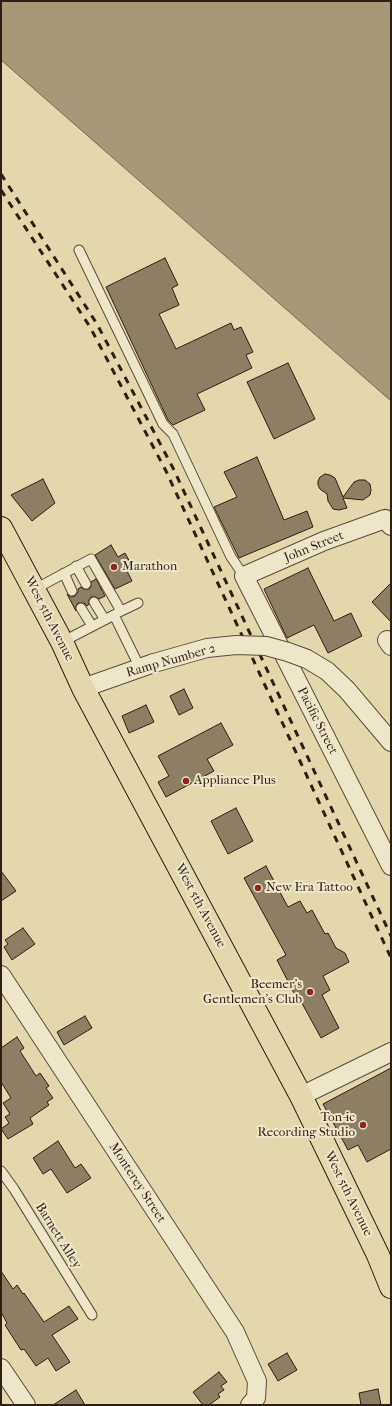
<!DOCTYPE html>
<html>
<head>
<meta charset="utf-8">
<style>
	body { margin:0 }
	#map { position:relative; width:392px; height:1406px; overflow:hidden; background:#e3d8ac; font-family:"IM FELL French Canon",serif }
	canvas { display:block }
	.frame { position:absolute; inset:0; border:2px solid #2d1f14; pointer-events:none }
</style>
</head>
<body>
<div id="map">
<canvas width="392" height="1406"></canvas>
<div class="frame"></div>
</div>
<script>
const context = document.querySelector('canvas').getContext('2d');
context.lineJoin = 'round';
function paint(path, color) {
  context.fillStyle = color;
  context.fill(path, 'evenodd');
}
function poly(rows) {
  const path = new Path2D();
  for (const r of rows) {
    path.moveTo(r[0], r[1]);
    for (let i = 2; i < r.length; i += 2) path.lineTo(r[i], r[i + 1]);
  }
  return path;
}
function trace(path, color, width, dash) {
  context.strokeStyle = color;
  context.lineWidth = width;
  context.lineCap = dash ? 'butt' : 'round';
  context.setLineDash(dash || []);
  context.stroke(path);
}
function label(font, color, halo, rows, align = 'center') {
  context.font = font + ' "IM FELL French Canon",serif';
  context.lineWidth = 4;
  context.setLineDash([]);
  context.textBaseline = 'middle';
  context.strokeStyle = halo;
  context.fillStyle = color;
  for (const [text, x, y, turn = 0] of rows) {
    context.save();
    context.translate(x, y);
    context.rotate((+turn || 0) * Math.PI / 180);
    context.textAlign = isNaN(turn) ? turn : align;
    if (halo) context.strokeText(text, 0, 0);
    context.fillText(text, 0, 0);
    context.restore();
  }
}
const water = poly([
	[1,1,391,1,391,401,1,60,1,1]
]);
const building = poly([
	[165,258,178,285,172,288,179,305,159,314,176,349,231,323,234,330,241,327,253,352,246,355,252,368,197,394,205,410,173,425,168,420,106,287,165,258],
	[288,363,315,419,274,439,247,382,288,363],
	[257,457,284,520,307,511,313,527,239,558,214,507,237,497,224,472,257,457],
	[325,474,330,475,335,478,343,497,354,482,359,480,365,480,370,484,371,490,370,495,363,500,343,498,347,508,339,510,333,509,328,501,327,494,320,489,318,485,318,481,320,477,325,474],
	[43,479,55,503,32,521,11,495,43,479],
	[111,545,118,557,125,553,132,566,126,569,132,581,115,589,95,555,111,545],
	[308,568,334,621,351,613,362,636,328,653,314,625,287,638,264,589,308,568],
	[96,579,105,596,99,599,96,597,91,597,89,600,89,604,87,606,84,603,78,603,76,606,76,611,67,594,71,597,75,596,78,592,78,589,81,587,83,589,89,589,91,587,91,582,96,579],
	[391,583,391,622,372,602,391,583],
	[184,689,193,708,179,715,170,696,184,689],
	[146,705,154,722,129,733,122,716,146,705],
	[221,723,233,745,207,759,214,771,166,797,158,782,169,776,158,756,221,723],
	[236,808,253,841,228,854,211,821,236,808],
	[266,866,288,907,300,901,307,913,312,910,325,934,328,933,336,948,345,953,349,962,323,976,330,990,322,995,339,1028,321,1038,298,996,296,997,277,960,286,955,244,878,266,866],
	[1,871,16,891,1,901,1,871],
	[23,928,35,944,12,960,4,947,8,944,5,940,23,928],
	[85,1016,92,1028,64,1045,57,1032,85,1016],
	[17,1037,24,1048,20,1051,36,1076,40,1073,49,1086,46,1088,53,1098,47,1102,49,1105,30,1118,33,1124,8,1139,1,1129,9,1123,5,1117,10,1114,3,1103,11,1098,1,1082,1,1048,17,1037],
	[391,1068,391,1149,367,1162,358,1145,348,1150,323,1104,391,1068],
	[58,1141,75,1168,81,1164,91,1178,67,1193,51,1169,43,1174,33,1158,58,1141],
	[1,1271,13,1289,17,1285,23,1294,24,1293,44,1322,69,1306,78,1319,52,1335,70,1362,56,1371,48,1358,36,1366,24,1349,21,1350,5,1325,7,1323,1,1312,1,1271],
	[287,1353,297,1370,278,1381,268,1364,287,1353],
	[219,1372,227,1382,221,1386,224,1390,218,1394,220,1397,209,1405,203,1405,193,1392,219,1372],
	[378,1389,381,1405,361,1405,359,1393,378,1389],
	[76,1390,85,1405,53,1405,76,1390]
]);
const lane = poly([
	[79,250,163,424,173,434,231,557,244,576],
	[76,566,86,584],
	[64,573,72,591],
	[35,589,91,559,121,611],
	[94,602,105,620],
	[81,608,92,626],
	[117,613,138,603],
	[62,642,114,615,140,668],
	[1,1171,14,1189,92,1315]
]);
const street = poly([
	[391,526,385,519,324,541,244,576,391,866],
	[387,640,391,646],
	[83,688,154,663],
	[347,690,391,742],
	[1,975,235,1332,257,1381,256,1398,250,1405],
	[301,1096,391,1052],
	[1,1368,26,1405]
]);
const primary = poly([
	[1,528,62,642,83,688,301,1096,378,1255,391,1287]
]);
const rail = poly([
	[1,174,97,324,173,468,391,936],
	[1,190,90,327,166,471,391,958]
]);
const streetBridge = poly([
	[154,663,207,648,236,645,266,646,288,652,307,659,327,671,347,690]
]);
const markers = [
	[114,567,4,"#8f2418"],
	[186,781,4,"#8f2418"],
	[258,888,4,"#8f2418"],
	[310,992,4,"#8f2418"],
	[363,1125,4,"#8f2418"]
];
const streetNames = [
	["John Street",314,547,-22],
	["West 5th Avenue",49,619,63],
	["Ramp Number 2",171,661,-16],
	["Pacific Street",317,721,63],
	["West 5th Avenue",200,906,62],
	["Monterey Street",137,1183,57],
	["West 5th Avenue",348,1194,64],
	["Barnett Alley",58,1236,58]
];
const poiNames = [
	["Marathon",122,567],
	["Appliance Plus",194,781],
	["New Era Tattoo",266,888],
	["Beemer's",302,985,"right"],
	["Gentlemen's Club",302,1000,"right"],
	["Ton-ic",355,1118,"right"],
	["Recording Studio",355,1133,"right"]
];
paint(water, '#a59978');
trace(water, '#756850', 1);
paint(building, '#8c7f63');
trace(building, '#2d1f14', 1);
trace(lane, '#5a4d3a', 11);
trace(street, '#5a4d3a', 20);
trace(primary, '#2d1f14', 24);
trace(lane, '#ede6c9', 9);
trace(street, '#ede6c9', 18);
trace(primary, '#e3d8ac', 22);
trace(rail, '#2d1f14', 3, [7, 7]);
trace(streetBridge, '#5a4d3a', 20, []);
trace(streetBridge, '#ede6c9', 18);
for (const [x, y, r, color] of markers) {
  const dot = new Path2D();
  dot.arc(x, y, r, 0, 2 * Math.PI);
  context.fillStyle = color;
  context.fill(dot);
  trace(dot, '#ede6c9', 1.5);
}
label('13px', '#2d1f14', '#ede6c9', streetNames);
label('13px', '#2d1f14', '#ede6c9', poiNames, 'left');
</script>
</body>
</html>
